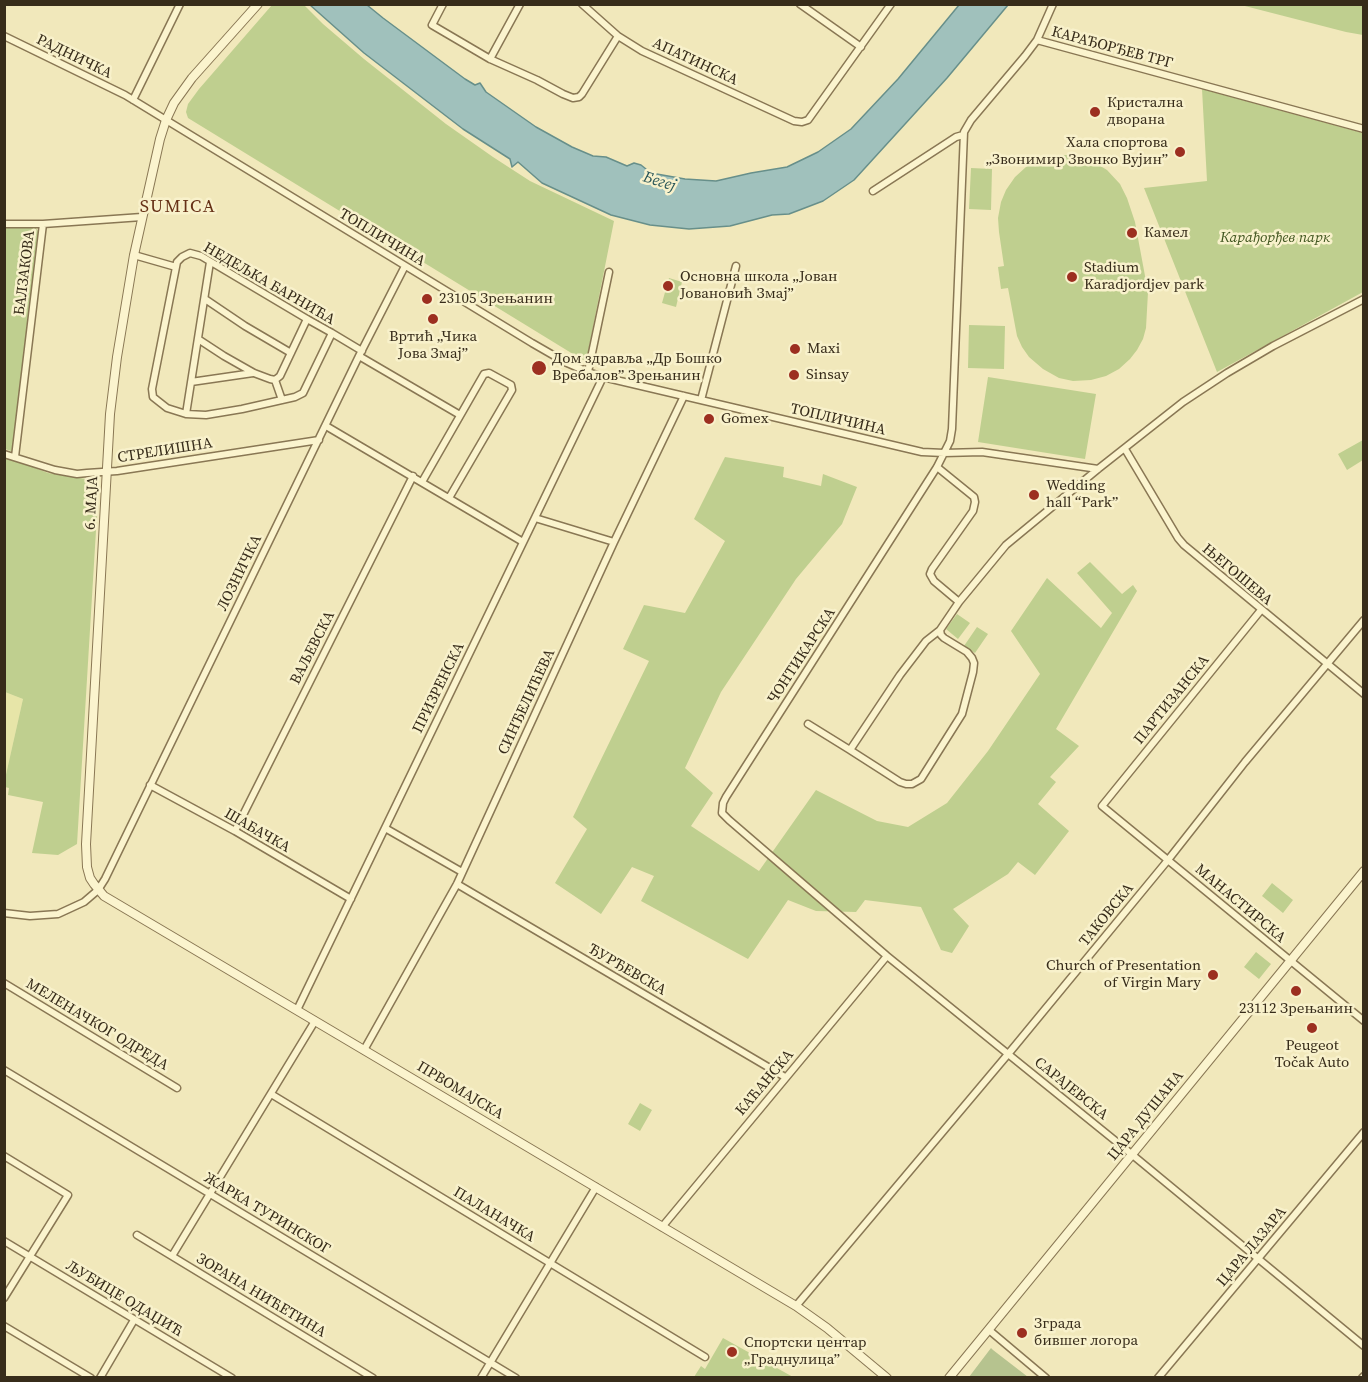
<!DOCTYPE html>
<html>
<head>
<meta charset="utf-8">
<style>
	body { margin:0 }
	#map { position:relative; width:1368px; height:1382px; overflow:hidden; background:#f1e8bb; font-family:"Source Serif 4",serif }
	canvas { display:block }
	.frame { position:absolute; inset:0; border:6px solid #372c1a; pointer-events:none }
</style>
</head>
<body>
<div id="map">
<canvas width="1368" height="1382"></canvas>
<div class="frame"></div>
</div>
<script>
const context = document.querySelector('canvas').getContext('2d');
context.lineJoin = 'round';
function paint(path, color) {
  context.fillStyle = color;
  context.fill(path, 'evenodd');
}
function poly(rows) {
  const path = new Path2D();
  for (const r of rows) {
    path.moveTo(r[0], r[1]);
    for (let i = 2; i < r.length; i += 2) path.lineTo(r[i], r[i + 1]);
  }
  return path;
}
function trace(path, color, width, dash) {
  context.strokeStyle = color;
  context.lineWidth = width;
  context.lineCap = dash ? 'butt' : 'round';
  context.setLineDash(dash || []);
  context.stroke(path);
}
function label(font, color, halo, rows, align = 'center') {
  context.font = font + ' "Source Serif 4",serif';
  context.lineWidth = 5;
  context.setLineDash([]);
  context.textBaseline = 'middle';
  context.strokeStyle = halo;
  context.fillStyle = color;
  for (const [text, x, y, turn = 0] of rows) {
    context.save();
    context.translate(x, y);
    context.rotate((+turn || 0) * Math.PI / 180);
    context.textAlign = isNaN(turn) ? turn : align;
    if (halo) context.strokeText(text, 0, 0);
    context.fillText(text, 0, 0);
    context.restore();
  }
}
const farmland = poly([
	[5,692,23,699,5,779]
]);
const green = poly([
	[272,5,304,5,323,24,364,59,446,124,493,157,530,181,614,221,586,362,188,118,186,112,188,104,199,89],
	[1241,5,1363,5,1363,35,1346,32],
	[1202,89,1363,133,1363,292,1217,372,1144,188,1207,181],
	[1058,155,1074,155,1092,161,1107,170,1120,184,1127,198,1135,222,1148,292,1146,328,1143,339,1137,350,1130,359,1119,369,1106,376,1091,380,1073,381,1059,378,1043,369,1029,357,1022,347,1017,336,1008,288,1001,289,998,267,1004,266,999,232,998,218,1001,202,1006,190,1015,177,1026,167,1040,159],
	[971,168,992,169,991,210,969,209],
	[5,226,34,226,39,232,27,324,14,452,5,449],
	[669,278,682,282,676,307,662,303],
	[969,325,1005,326,1004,369,968,368],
	[988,377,1096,394,1085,459,978,442],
	[1363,440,1363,460,1347,470,1338,454],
	[725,457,784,467,783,477,821,486,823,474,857,487,842,524,796,579,721,692,685,768,713,793,691,826,759,871,816,790,877,821,908,827,947,803,988,751,1040,674,1011,631,1047,578,1101,628,1112,613,1077,573,1090,562,1122,594,1133,585,1137,591,1056,729,1079,746,1050,777,1056,782,1038,804,1069,831,1035,875,1018,862,1008,874,953,909,969,926,952,953,941,950,921,907,865,900,856,912,816,911,788,900,748,959,641,901,654,876,632,867,601,914,555,883,587,829,573,817,649,661,623,649,644,605,685,613,725,541,694,519],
	[4,458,20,462,48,473,99,481,77,844,58,855,32,853,43,802,8,795,9,788,5,787,5,779,23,699,5,692],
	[957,614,970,623,958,639,946,629],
	[977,627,988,634,975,653,964,646],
	[1272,883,1293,900,1283,913,1262,896],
	[1256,952,1271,964,1259,979,1244,967],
	[640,1103,652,1110,640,1131,628,1124],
	[723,1338,793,1377,694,1377,701,1366,705,1369]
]);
const cemetery = poly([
	[991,1348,993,1350,1028,1377,969,1377]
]);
const water = poly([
	[310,5,367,5,383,18,465,79,475,85,480,83,486,92,536,127,572,147,593,156,606,157,627,166,634,163,641,165,651,173,685,179,716,181,751,173,787,167,818,152,851,129,898,79,959,5,1008,5,947,78,854,180,823,201,789,214,772,215,730,226,689,229,650,225,611,215,542,183,518,162,512,167,510,159,463,129,364,53,310,5]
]);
const minor = poly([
	[443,4,432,25,490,59,537,80,563,94,573,98,579,97,582,94,618,36],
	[582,4,618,36,642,51,794,121,802,122,808,120,891,4],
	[800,4,861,47],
	[1053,4,1037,40,1025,56,971,120,964,132,952,429,950,441,937,467,726,797,723,803,722,813,729,820,887,956,1118,1143,1364,1346],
	[4,36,125,95,532,343,565,362,588,372,603,377,922,452,944,453,982,452,1098,469],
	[1037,40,1364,129],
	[490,59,520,4],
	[133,100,180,4],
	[873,191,956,137,963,135],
	[4,224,43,224,142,217],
	[134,255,176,267],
	[205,299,245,326,291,353],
	[332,333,303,393,295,397,242,409,206,415,186,414,167,408,153,397,152,389,177,262,182,257,190,253,201,256,307,319,332,333,362,351],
	[198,339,224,356,254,373,270,379,275,380,280,376,307,319],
	[359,356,460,415],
	[588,372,609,272],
	[275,380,282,400],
	[191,382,253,373],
	[701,400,736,266],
	[186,414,210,262],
	[326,426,523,542],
	[1125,449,1178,538,1184,545,1364,694],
	[4,454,55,470,77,474,87,473,117,471,319,440],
	[15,457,43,224],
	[937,467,974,497,975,502,973,511,932,569,930,574,934,581,959,602],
	[422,482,484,374,489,373,511,385,512,390,449,498],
	[535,518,614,542],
	[1261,610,1102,806,1364,1021],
	[940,630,941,635,944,638,967,652,972,658,974,663,973,672,962,714,921,779,912,784,906,784,900,782,850,750,900,675,926,641,940,630,959,602,1006,545,1098,469,1183,402,1227,373,1273,346,1364,299],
	[808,724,850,750],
	[150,785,235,831,351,899],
	[385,828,462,872],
	[235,831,413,476],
	[457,884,785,1077],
	[4,913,30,916,58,914,84,902,98,890,105,879,359,356,405,266],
	[4,983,177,1088],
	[297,1010,603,377],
	[364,1050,457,884,614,542,684,396],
	[4,1070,516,1378],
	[271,1094,705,1357],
	[4,1156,68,1195,4,1298],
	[662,1227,887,956],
	[137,1235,373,1378],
	[4,1241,232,1378],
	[172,1256,315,1021],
	[796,1306,1014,1047,1168,860,1245,762,1364,620],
	[4,1326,91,1378],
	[989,1330,1046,1378],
	[100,1378,134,1320],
	[481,1378,596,1187],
	[1158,1378,1364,1132],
	[1362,1378,1364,1376]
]);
const tertiary = poly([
	[258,4,192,78,174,103,166,120,160,139,134,255,117,357,110,414,86,844,87,867,90,878,94,884,104,896,796,1306,827,1328,887,1378],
	[949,1378,1364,871]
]);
const markers = [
	[1095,112,6,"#9c2f20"],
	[1180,152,6,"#9c2f20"],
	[1132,233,6,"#9c2f20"],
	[1072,277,6,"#9c2f20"],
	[668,286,6,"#9c2f20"],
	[427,299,6,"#9c2f20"],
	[433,319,6,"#9c2f20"],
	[795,349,6,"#9c2f20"],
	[539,368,8,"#9c2f20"],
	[794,375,6,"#9c2f20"],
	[709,419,6,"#9c2f20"],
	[1034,495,6,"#9c2f20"],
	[1213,975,6,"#9c2f20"],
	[1296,991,6,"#9c2f20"],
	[1312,1028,6,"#9c2f20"],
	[1022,1333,6,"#9c2f20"],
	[732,1352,6,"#9c2f20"]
];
const streetNames = [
	["КАРАЂОРЂЕВ ТРГ",1112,48,15],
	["РАДНИЧКА",74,57,26],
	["АПАТИНСКА",695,62,25],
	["ТОПЛИЧИНА",382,238,31],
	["БАЛЗАКОВА",25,273,-83],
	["НЕДЕЉКА БАРНИЋА",269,284,30],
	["ТОПЛИЧИНА",838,420,13],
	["СТРЕЛИШНА",165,451,-9],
	["6. МАЈА",92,503,-87],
	["ЛОЗНИЧКА",240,573,-64],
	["ЊЕГОШЕВА",1237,575,40],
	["ВАЉЕВСКА",313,648,-63],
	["ЧОНТИКАРСКА",802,656,-57],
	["ПРИЗРЕНСКА",439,688,-64],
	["ПАРТИЗАНСКА",1172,700,-51],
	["СИНЂЕЛИЋЕВА",527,702,-65],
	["ШАБАЧКА",257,831,30],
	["МАНАСТИРСКА",1240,904,40],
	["ТАКОВСКА",1107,915,-51],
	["ЂУРЂЕВСКА",627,970,30],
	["МЕЛЕНАЧКОГ ОДРЕДА",97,1025,31],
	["КАЋАНСКА",765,1083,-50],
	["САРАЈЕВСКА",1071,1089,39],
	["ПРВОМАЈСКА",460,1091,31],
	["ЦАРА ДУШАНА",1146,1116,-51],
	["ЖАРКА ТУРИНСКОГ",267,1214,31],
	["ПАЛАНАЧКА",494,1215,31],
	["ЦАРА ЛАЗАРА",1252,1247,-50],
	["ЗОРАНА НИЋЕТИНА",261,1296,31],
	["ЉУБИЦЕ ОДАЏИЋ",124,1299,31]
];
const poiNames = [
	["Кристална",1107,103],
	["дворана",1107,120],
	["Хала спортова",1168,143,"right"],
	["„Звонимир Звонко Вујин”",1168,160,"right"],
	["Камел",1144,233],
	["Stadium",1084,268],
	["Karadjordjev park",1084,285],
	["Основна школа „Јован",680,277],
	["Јовановић Змај”",680,294],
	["23105 Зрењанин",439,299],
	["Вртић „Чика",433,337,"center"],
	["Јова Змај”",433,354,"center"],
	["Maxi",807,349],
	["Дом здравља „Др Бошко",552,359],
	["Вребалов” Зрењанин",552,376],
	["Sinsay",806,375],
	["Gomex",721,419],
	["Wedding",1046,486],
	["hall “Park”",1046,503],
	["Church of Presentation",1201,966,"right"],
	["of Virgin Mary",1201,983,"right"],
	["23112 Зрењанин",1296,1009,"center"],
	["Peugeot",1312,1046,"center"],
	["Točak Auto",1312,1063,"center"],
	["Зграда",1034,1324],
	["бившег логора",1034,1341],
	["Спортски центар",744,1343],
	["„Граднулица”",744,1360]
];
const parkNames = [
	["Карађорђев парк",1275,238]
];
const waterNames = [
	["Бегеј",659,182,17]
];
const quarterNames = [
	["SUMICA",178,207]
];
paint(farmland, '#e7e5a8');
paint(green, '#bfcf8f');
paint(cemetery, '#b6c38f');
paint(water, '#a0c1bc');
trace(water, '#678f8a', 1.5);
trace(minor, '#897754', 9);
trace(tertiary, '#897754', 10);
trace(minor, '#fbf4ce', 6);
trace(tertiary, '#fbf4ce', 8);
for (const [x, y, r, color] of markers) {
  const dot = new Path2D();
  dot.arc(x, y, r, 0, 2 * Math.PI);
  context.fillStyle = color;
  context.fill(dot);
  trace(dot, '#f8f1cb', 2);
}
label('15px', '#372c1a', '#f8f1cb', streetNames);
label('15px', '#372c1a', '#f8f1cb', poiNames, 'left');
label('italic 15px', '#40551f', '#f8f1cb', parkNames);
label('italic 16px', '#285558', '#f8f1cb', waterNames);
context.letterSpacing = '1.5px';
label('18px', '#663116', '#f8f1cb', quarterNames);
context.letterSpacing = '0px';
</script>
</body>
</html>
